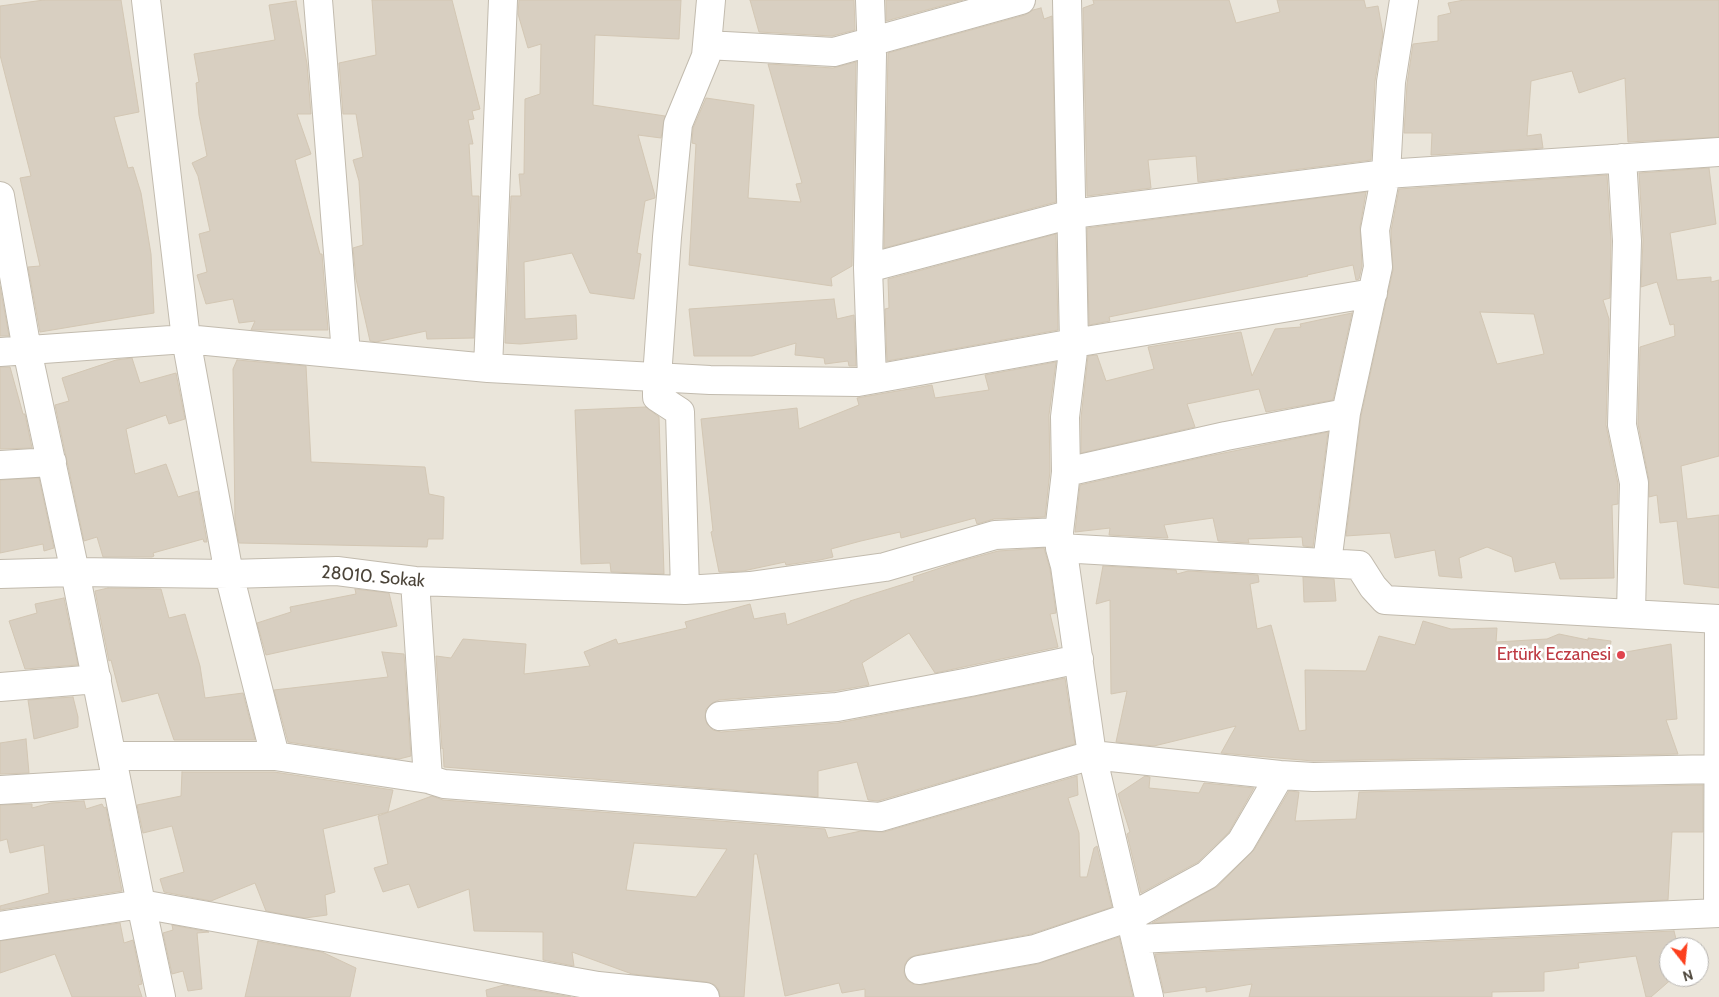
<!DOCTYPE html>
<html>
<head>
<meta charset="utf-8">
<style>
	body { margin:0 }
	#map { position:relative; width:1719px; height:997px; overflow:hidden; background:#f6f3ec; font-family:Cabin,sans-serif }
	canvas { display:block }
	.north { position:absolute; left:1659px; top:937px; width:50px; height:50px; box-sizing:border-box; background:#fff; border:1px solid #b7b4b0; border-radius:50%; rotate:164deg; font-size:14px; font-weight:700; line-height:20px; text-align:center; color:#4b4439 }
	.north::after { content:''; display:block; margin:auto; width:18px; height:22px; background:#fc3f1d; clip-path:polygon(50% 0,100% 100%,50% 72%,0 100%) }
</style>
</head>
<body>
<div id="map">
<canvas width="1719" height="997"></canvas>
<div class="north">N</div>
</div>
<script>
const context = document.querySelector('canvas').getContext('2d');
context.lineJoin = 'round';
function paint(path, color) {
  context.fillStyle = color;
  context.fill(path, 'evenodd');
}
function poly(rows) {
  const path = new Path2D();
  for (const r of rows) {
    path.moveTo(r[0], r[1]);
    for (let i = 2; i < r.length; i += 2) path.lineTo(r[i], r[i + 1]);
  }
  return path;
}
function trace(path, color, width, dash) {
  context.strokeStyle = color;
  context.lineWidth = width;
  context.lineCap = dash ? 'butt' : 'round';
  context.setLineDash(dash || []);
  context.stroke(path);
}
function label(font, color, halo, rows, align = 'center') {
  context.font = font + ' Cabin,sans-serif';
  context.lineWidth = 5;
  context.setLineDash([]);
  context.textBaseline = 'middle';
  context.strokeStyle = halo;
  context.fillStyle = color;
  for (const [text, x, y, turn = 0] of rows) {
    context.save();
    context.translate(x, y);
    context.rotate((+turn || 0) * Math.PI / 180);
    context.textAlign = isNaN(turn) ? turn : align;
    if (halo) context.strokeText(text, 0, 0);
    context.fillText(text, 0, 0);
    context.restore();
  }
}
const residential = poly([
	[0,0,1719,0,1719,997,0,997],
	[1669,947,1699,947,1699,977,1669,977]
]);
const building = poly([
	[44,0,121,0,139,112,114,117,128,168,133,167,141,193,151,254,154,313,40,332,28,267,40,266,20,178,31,176,0,55,0,6,44,0],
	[372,0,452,0,480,109,472,111,474,119,468,120,473,144,469,144,472,196,479,196,474,338,427,339,426,331,376,342,370,341,356,279,353,248,363,245,359,181,353,160,363,157,356,114,343,114,339,63,376,55,372,0],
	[519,0,681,0,679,39,595,35,593,105,665,116,661,138,638,135,655,196,655,198,645,201,637,253,641,254,634,299,590,293,572,253,524,262,525,319,576,315,577,339,520,344,505,343,511,196,521,196,519,174,524,174,525,99,540,94,541,44,528,48,518,14,519,0],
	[750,0,854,0,855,30,832,36,759,32,750,0],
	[886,0,963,0,886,21,886,0],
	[1093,0,1229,0,1236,23,1280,12,1277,0,1364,0,1366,8,1378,6,1383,34,1375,81,1371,160,1198,182,1196,156,1148,160,1151,188,1087,196,1083,8,1094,4,1093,0],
	[1464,0,1719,0,1719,137,1628,142,1625,78,1579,93,1572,71,1531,81,1527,136,1541,134,1543,148,1431,155,1432,133,1404,133,1407,84,1413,44,1438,41,1438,16,1451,13,1448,3,1464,0],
	[296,1,307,64,311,114,297,114,311,154,295,160,320,254,322,254,328,330,251,330,255,321,239,323,233,299,206,304,197,275,207,272,199,234,210,231,198,176,192,163,207,156,199,115,196,83,199,82,194,54,275,40,269,5,296,1],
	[1041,8,1044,19,1052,16,1056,202,884,248,888,53,1025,15,1033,10,1041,8],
	[856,62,852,266,831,278,832,286,689,265,696,144,692,143,693,128,706,98,754,105,748,198,801,202,796,184,802,183,768,64,833,68,856,62],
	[1709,168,1716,224,1670,233,1677,280,1711,277,1711,282,1719,280,1719,456,1681,466,1687,519,1719,515,1719,588,1684,584,1677,521,1660,523,1657,495,1649,497,1649,480,1638,424,1640,347,1675,336,1674,324,1670,325,1657,282,1641,287,1643,240,1639,173,1709,168],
	[1607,175,1611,241,1610,298,1603,300,1609,319,1606,425,1618,484,1618,504,1612,505,1614,578,1560,579,1555,562,1515,572,1512,557,1487,547,1459,558,1462,578,1439,576,1435,550,1395,558,1390,533,1346,536,1361,416,1393,270,1391,231,1399,189,1607,175],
	[1480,312,1534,314,1544,354,1497,364,1480,312],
	[1366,192,1360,227,1362,266,1359,279,1356,280,1353,265,1307,275,1308,276,1109,317,1110,321,1089,325,1087,228,1366,192],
	[1056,234,1058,330,887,361,885,309,889,308,888,279,1056,234],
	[0,286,9,336,0,336,0,286],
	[834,299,837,319,854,315,856,366,849,366,848,361,825,364,824,358,795,355,796,343,752,356,694,356,689,309,834,299],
	[1352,313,1333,400,1266,412,1259,389,1187,404,1195,427,1081,453,1081,418,1088,356,1097,355,1106,381,1154,369,1148,347,1241,332,1252,376,1275,329,1301,327,1300,324,1352,313],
	[132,358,140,383,176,373,185,419,169,424,166,415,126,429,135,474,166,464,178,497,198,491,207,542,204,542,203,539,153,553,154,556,152,557,103,557,97,537,84,541,55,405,69,401,62,378,116,360,132,358],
	[237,360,306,366,311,462,425,467,429,494,444,497,443,539,428,539,427,547,239,543,235,522,233,369,237,360],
	[1056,362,1049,415,1050,471,1045,517,994,519,977,524,975,518,901,538,900,532,861,541,831,549,833,557,820,560,786,565,785,562,743,571,719,572,711,532,713,531,701,419,797,408,799,429,859,405,857,398,932,385,935,398,989,390,985,375,1056,362],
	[0,367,10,367,23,414,25,414,32,448,0,449,0,367],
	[646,407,659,417,664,574,611,572,610,563,581,564,575,410,646,407],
	[1328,432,1313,547,1303,546,1302,537,1248,539,1249,543,1218,541,1213,518,1164,525,1168,538,1109,535,1110,528,1075,532,1080,485,1204,457,1328,432],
	[39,478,54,548,44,551,43,544,0,553,0,480,39,478],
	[1044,548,1050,569,1056,613,1050,614,1058,647,935,673,909,633,862,663,869,685,835,691,719,700,712,703,706,709,705,718,707,724,713,730,721,732,838,723,973,697,1065,678,1075,744,878,801,868,800,857,762,818,771,818,797,444,767,443,748,442,749,436,656,451,658,463,639,526,644,524,674,590,666,584,652,616,639,618,644,687,628,685,622,750,604,754,619,785,613,787,625,850,602,850,601,914,581,913,577,958,562,998,551,1044,548],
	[1103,566,1176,570,1177,574,1188,571,1258,575,1259,582,1250,584,1257,629,1271,625,1299,731,1306,730,1305,670,1366,671,1379,636,1415,645,1423,621,1451,629,1497,628,1496,642,1547,639,1559,634,1588,640,1588,638,1611,641,1609,655,1671,644,1677,719,1666,720,1678,754,1313,761,1221,753,1236,726,1154,746,1116,742,1127,691,1111,694,1110,600,1096,604,1103,566],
	[1303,577,1334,579,1336,601,1304,602,1303,577],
	[108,588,161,589,169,618,185,614,200,666,205,698,243,693,255,740,174,740,158,693,122,702,111,660,109,661,95,591,108,588],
	[355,589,389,593,397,626,266,655,257,623,291,612,290,607,356,594,355,589],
	[64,598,78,665,25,669,9,621,37,613,35,604,64,598],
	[382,652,404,654,411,756,399,759,288,742,274,690,388,677,382,652],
	[73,697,78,717,78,727,34,739,28,700,73,697],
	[26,739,29,773,0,774,0,743,26,739],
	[182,772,274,772,393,790,388,812,323,829,335,892,325,895,327,915,305,918,266,911,255,883,211,901,164,892,160,879,184,872,172,826,143,833,137,805,181,796,182,772],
	[1077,776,1078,795,1068,798,1079,833,1080,877,1087,877,1094,848,1097,846,1112,907,1031,934,916,955,909,958,905,964,904,973,907,980,913,984,922,985,1038,964,1119,937,1133,997,865,997,865,989,842,993,839,983,785,996,757,854,754,854,744,997,720,997,719,990,715,985,707,982,632,974,572,952,574,966,543,960,543,932,474,931,469,889,418,908,409,884,383,892,374,868,388,864,378,816,432,796,443,800,825,829,828,838,861,831,884,832,1077,776],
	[634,843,727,849,696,897,626,890,634,843],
	[1145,776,1150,777,1149,788,1199,793,1204,783,1254,788,1229,832,1198,862,1141,893,1127,834,1130,832,1118,794,1145,776],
	[1703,785,1703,832,1672,832,1668,900,1152,923,1218,886,1254,850,1289,791,1299,792,1295,821,1356,819,1359,792,1703,785],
	[84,801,86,809,102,804,104,808,106,807,122,891,0,910,0,906,49,893,44,845,10,853,7,839,0,841,0,805,32,804,32,808,51,803,84,801],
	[120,923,124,943,133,940,142,984,138,985,142,997,72,997,55,954,0,973,0,941,120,923],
	[172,925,209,932,197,933,202,989,188,991,183,971,172,974,163,933,173,930,172,925],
	[1674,931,1678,947,1669,947,1669,977,1674,977,1651,997,1646,997,1636,956,1578,963,1579,968,1544,972,1544,991,1492,992,1492,997,1249,997,1252,984,1206,992,1206,987,1164,993,1155,954,1674,931],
	[258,941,322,952,356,968,350,997,245,997,258,941],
	[504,985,571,997,487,997,486,990,504,985]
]);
const street = poly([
	[146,0,186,339,229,574,275,756],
	[318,0,346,354],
	[711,0,706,56,678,124,667,237,657,377,657,397,680,412,685,590,750,586,885,567,995,535,1059,532],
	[870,0,872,55,868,268,1072,214,1386,174,1719,152],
	[1067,0,1074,343,1065,417,1066,472,1059,532,1060,548,1065,566,1092,755,1149,997],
	[707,45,834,52,1021,0],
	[1622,158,1627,241,1622,425,1634,483,1631,613],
	[0,196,27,350,75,572,141,904,161,997],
	[868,268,872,379],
	[0,352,186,339,488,368,710,380,858,382,1074,343,1373,293],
	[488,368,503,0],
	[0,465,52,462],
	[1066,472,1226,436,1346,413],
	[1060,548,1359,565,1373,587,1385,600,1719,619],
	[1327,563,1346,413,1378,267,1375,230,1386,174,1391,82,1404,0],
	[0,574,75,572,229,574,337,571,415,581,685,590],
	[415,581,428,779],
	[0,687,97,679],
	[720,716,837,707,970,682,1079,659],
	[112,756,275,756,428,779,444,784,880,817,1092,755,1280,775,1313,777,1718,769],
	[0,790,117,783],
	[1718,913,1719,619],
	[0,926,141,904,598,986,705,997],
	[1136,939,1719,913],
	[919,970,1035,949,1130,917,1207,875,1241,842,1280,775]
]);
const markers = [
	[1621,655,5,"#e0444e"]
];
const streetNames = [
	["28010. Sokak",373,577,5]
];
const healthNames = [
	["Ertürk Eczanesi",1611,655]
];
paint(residential, '#eae5da');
paint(building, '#d8cfc1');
trace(building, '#d3c7b4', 1);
trace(street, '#c2bbae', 30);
trace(street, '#fff', 28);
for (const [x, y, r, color] of markers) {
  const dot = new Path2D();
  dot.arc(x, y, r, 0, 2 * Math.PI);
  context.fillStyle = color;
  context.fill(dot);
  trace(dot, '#fff', 2);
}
label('18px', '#4b4439', '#fff', streetNames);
label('18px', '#be3a42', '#fff', healthNames, 'right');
</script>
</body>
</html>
